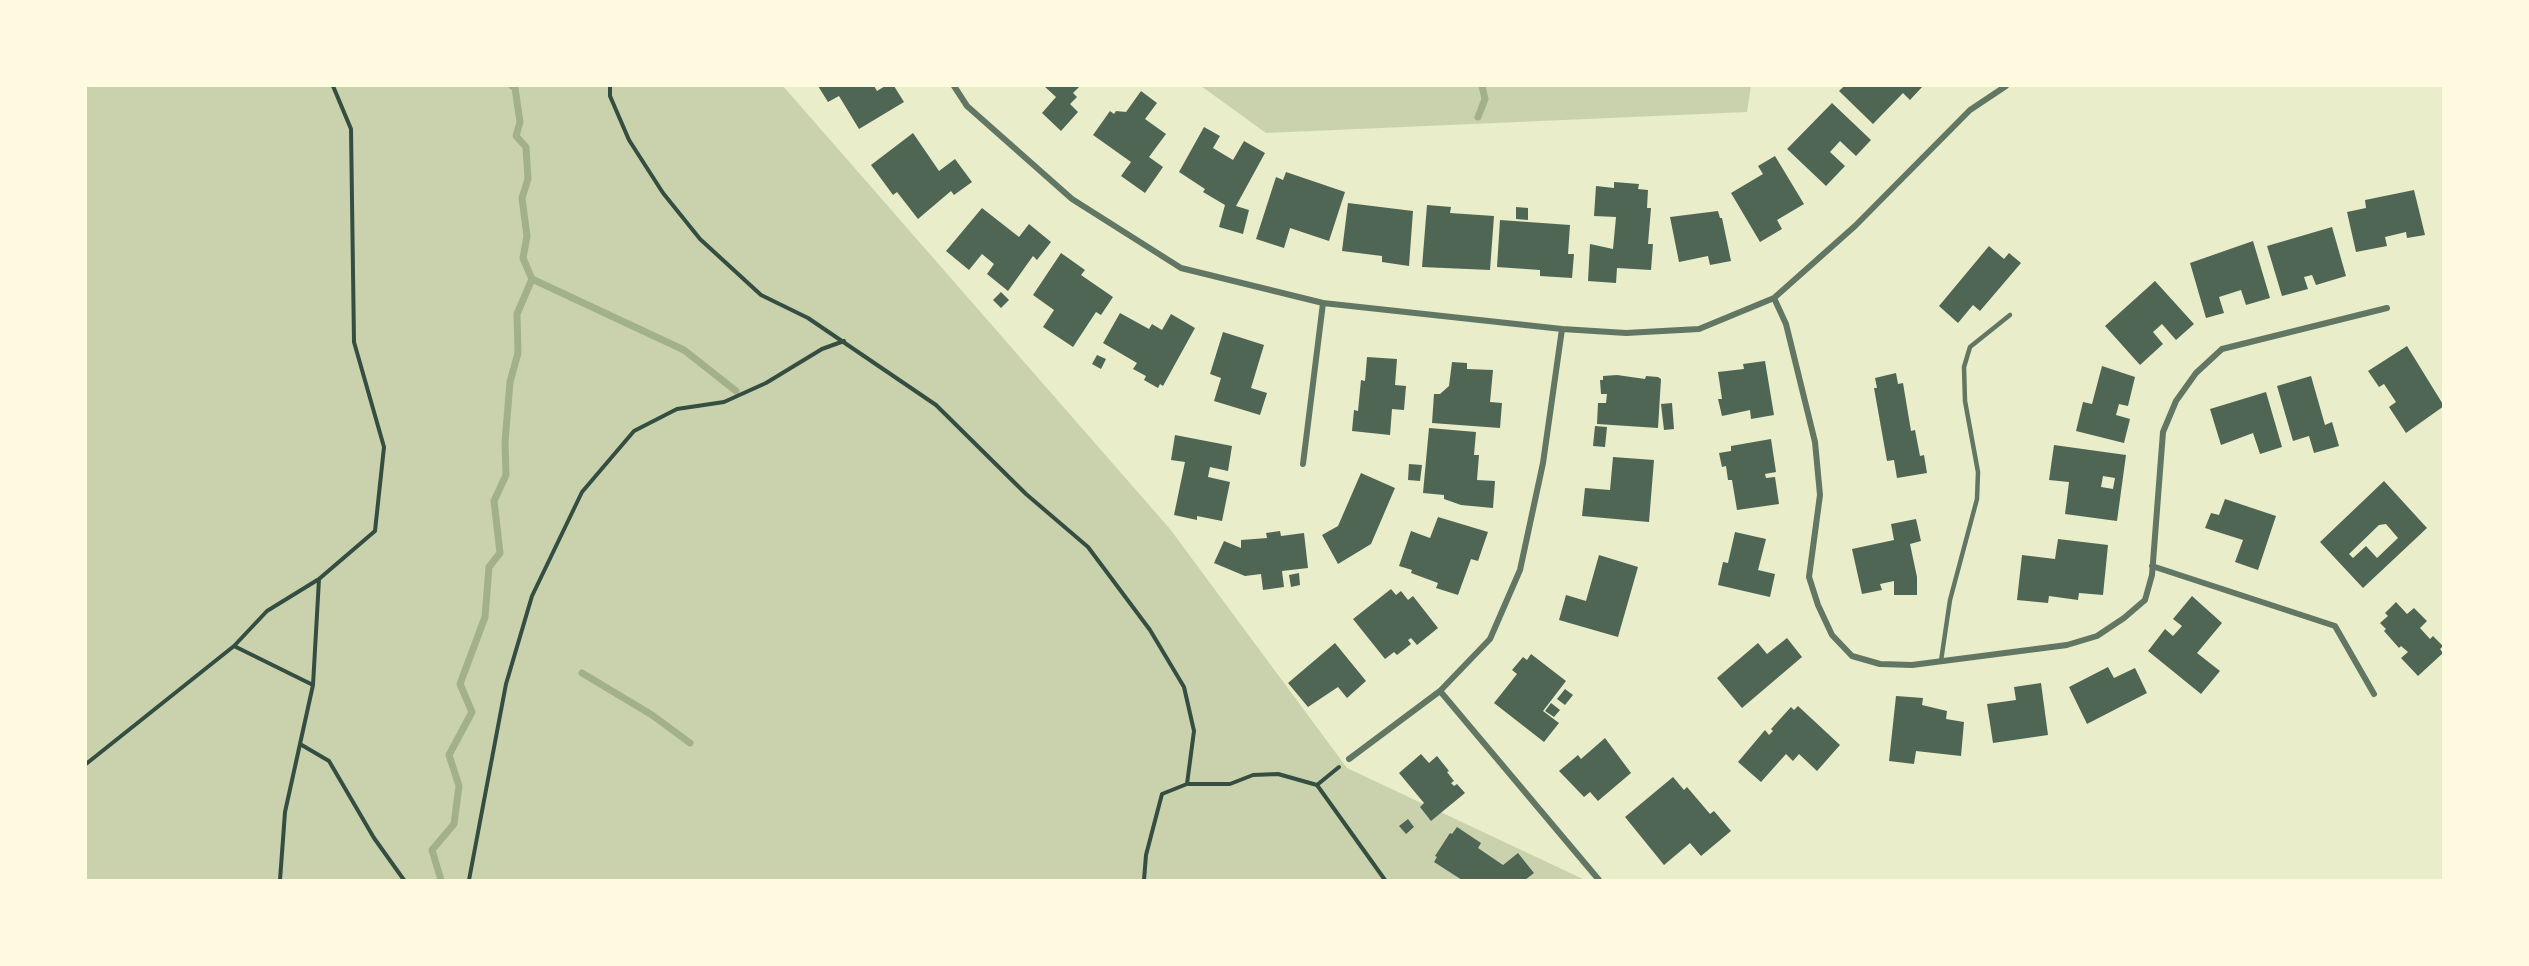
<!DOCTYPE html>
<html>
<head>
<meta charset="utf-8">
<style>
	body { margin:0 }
	#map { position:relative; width:2529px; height:966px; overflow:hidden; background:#e9edc9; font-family:Georgia,serif }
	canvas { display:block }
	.frame { position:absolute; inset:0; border:87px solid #fefae0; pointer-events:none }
</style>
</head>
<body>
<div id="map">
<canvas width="2529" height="966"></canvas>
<div class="frame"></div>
</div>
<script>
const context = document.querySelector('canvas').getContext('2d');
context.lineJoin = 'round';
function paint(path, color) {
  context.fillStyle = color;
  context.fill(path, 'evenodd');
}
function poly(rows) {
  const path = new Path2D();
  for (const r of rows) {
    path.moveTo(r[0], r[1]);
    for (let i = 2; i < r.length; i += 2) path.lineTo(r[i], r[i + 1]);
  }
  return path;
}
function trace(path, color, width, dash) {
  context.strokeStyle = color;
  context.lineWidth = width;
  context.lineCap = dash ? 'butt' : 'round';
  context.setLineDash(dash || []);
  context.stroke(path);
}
const green = poly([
	[86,86,783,86,1170,529,1347,768,1585,880,86,880],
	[1201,86,1751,86,1747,112,1266,133]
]);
const stream = poly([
	[512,86,515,88,520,122,516,136,526,147,528,179,522,198,527,236,523,258,532,279],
	[1478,117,1485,99,1482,86],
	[532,279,684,350,736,391],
	[582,673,652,715,690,743],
	[441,880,432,850,454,824,459,786,449,755,472,712,460,684,485,617,489,567,500,553,494,501,506,475,505,442,510,382,518,353,517,314,532,279]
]);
const building = poly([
	[818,86,874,86,877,91,885,86,894,86,904,102,859,129,839,96,828,102],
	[1044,86,1080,86,1073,93,1077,97,1070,104,1078,112,1061,131,1042,113,1056,97],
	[1844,86,1923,86,1910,100,1903,93,1873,124,1839,91],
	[1141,91,1157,103,1145,119,1166,134,1149,157,1163,167,1145,193,1121,176,1131,162,1093,135,1110,111,1114,114,1116,111,1126,112],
	[1832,103,1871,140,1856,156,1840,141,1830,152,1845,166,1826,186,1787,149],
	[1204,127,1220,136,1213,148,1233,160,1244,141,1265,153,1236,206,1249,210,1243,234,1219,227,1225,205,1203,192,1205,189,1179,172],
	[913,133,939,171,955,159,972,182,954,195,951,191,918,219,897,192,893,195,871,165],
	[1775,156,1804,204,1777,220,1782,229,1760,242,1731,193,1763,174,1758,166],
	[1286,172,1345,192,1329,241,1290,228,1284,248,1256,239,1276,177,1283,180],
	[1614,182,1639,184,1638,189,1648,190,1647,208,1651,208,1648,244,1653,244,1651,270,1617,268,1616,283,1588,281,1590,244,1613,249,1616,217,1594,216,1596,186,1614,188],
	[2414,190,2425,235,2407,238,2406,232,2385,237,2387,246,2356,252,2347,212,2366,208,2365,200],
	[1348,203,1413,211,1409,266,1382,262,1382,256,1342,251],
	[1427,205,1451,207,1450,213,1494,216,1490,270,1422,267],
	[1516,207,1528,208,1528,220,1516,219],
	[982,208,1019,237,1029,224,1051,242,1037,260,1033,256,1008,291,987,274,994,264,982,254,969,270,946,251],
	[1718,211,1720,218,1722,218,1731,261,1710,265,1708,256,1679,262,1670,217],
	[1500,220,1570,225,1568,254,1574,254,1572,278,1540,276,1540,270,1497,267],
	[2332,227,2346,276,2316,285,2312,275,2304,277,2308,289,2282,296,2267,246],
	[2253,241,2270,298,2246,305,2241,290,2219,297,2224,313,2206,318,2190,263],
	[1989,246,2004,259,2009,253,2021,263,1980,311,1973,305,1958,323,1939,306],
	[1061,253,1085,270,1081,275,1113,297,1101,315,1096,312,1073,347,1043,327,1054,310,1033,295],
	[2155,281,2194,324,2176,340,2162,324,2153,332,2163,344,2140,365,2105,326],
	[1001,292,1009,300,1001,308,993,300],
	[1120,313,1149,329,1152,324,1162,330,1171,314,1195,328,1163,386,1160,384,1158,388,1144,380,1146,376,1133,369,1137,363,1103,343],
	[1223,332,1264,345,1251,388,1267,393,1260,415,1214,401,1221,378,1210,374],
	[2407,346,2444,406,2406,433,2389,407,2396,402,2384,384,2379,387,2368,371],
	[1097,355,1106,359,1101,369,1092,364],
	[1367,357,1397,359,1395,385,1406,386,1404,410,1392,409,1390,435,1352,431,1354,410,1358,411,1361,380,1365,381],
	[1765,361,1774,415,1751,419,1750,410,1722,416,1718,399,1722,399,1718,372,1744,369,1743,364],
	[1452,362,1467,363,1467,369,1493,370,1490,402,1502,403,1500,428,1432,423,1434,394,1440,394,1449,386],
	[2102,366,2135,377,2128,406,2119,404,2116,415,2130,419,2124,443,2076,431,2083,402,2092,404],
	[1896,373,1898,384,1903,383,1911,431,1915,430,1920,456,1924,455,1927,473,1897,478,1894,460,1887,461,1874,388,1877,388,1875,378],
	[1617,375,1645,379,1646,376,1658,377,1661,379,1658,428,1597,424,1598,403,1606,403,1607,394,1601,394,1600,380,1603,380,1603,376],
	[2311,376,2325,425,2332,422,2339,446,2314,453,2309,436,2293,441,2277,386],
	[2266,392,2282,447,2260,454,2253,433,2221,445,2210,409],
	[1672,403,1674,429,1664,430,1661,404],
	[1595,426,1607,427,1605,447,1593,446],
	[1429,428,1476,432,1474,455,1479,455,1477,480,1495,481,1493,508,1461,505,1444,499,1444,495,1423,493],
	[1175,435,1232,446,1228,471,1210,467,1208,477,1230,482,1222,521,1197,516,1197,520,1174,515,1185,462,1171,460],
	[1771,439,1776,472,1765,474,1766,478,1775,477,1779,504,1737,510,1732,480,1728,480,1726,466,1722,467,1719,453,1731,451,1731,446],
	[2054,445,2126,455,2117,521,2065,514,2069,482,2049,480],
	[2103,476,2115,478,2113,489,2101,487],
	[1613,457,1654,460,1649,522,1582,516,1585,488,1610,490],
	[1409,464,1422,465,1420,481,1408,480],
	[1361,473,1395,488,1371,544,1338,564,1322,535,1338,526],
	[2384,481,2427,528,2363,588,2320,542],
	[2386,524,2398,538,2377,558,2366,546,2353,558,2349,554,2379,525],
	[2225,499,2276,516,2258,570,2235,562,2243,540,2205,528,2211,513,2219,515],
	[1438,517,1488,532,1478,561,1471,559,1458,595,1436,588,1438,583,1411,573,1412,570,1399,566,1411,531,1430,538],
	[1916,519,1921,541,1910,544,1917,577,1917,595,1894,595,1894,581,1880,584,1882,590,1862,594,1852,549,1894,540,1891,524],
	[1280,531,1281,536,1304,533,1308,568,1282,571,1284,587,1263,590,1261,574,1245,576,1214,563,1224,541,1241,548,1241,540,1267,538,1266,533],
	[1735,532,1766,539,1758,570,1775,574,1770,597,1718,585,1723,562,1728,563],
	[2058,539,2108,545,2103,595,2079,593,2078,600,2049,596,2048,603,2017,600,2022,555,2055,559],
	[1599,555,1638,567,1618,637,1559,620,1566,595,1586,601],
	[1299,573,1300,585,1291,587,1289,575],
	[1391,589,1396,595,1401,591,1408,600,1413,596,1438,628,1417,645,1411,638,1408,640,1411,644,1397,655,1394,652,1385,659,1353,619],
	[2192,596,2222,623,2197,653,2220,671,2201,694,2148,651,2165,629,2173,636,2182,626,2173,619],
	[2396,602,2407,614,2414,608,2427,621,2420,628,2430,639,2433,636,2443,646,2440,649,2443,653,2418,676,2401,658,2408,652,2401,646,2399,648,2384,631,2386,629,2380,623,2388,616,2385,613],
	[1787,638,1802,657,1742,708,1717,678,1758,643,1767,654],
	[1335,643,1366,681,1347,698,1338,687,1308,707,1288,683],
	[1531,654,1566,681,1543,711,1559,723,1544,742,1494,703,1517,674,1512,670,1523,657,1527,660],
	[2108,667,2114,678,2135,668,2147,693,2087,724,2069,687],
	[2041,683,2048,735,1993,743,1987,704,2016,700,2014,687],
	[1565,689,1573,695,1565,705,1557,699],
	[1896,696,1923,698,1922,705,1947,711,1946,719,1964,722,1961,756,1916,751,1914,764,1889,761],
	[1551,703,1560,710,1554,717,1545,711],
	[1798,706,1840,745,1817,771,1799,754,1793,761,1786,754,1761,782,1738,762,1765,730,1769,735,1773,731,1771,729,1791,707,1794,710],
	[1605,738,1631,773,1598,801,1590,792,1584,797,1559,771,1578,755,1581,759],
	[1421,754,1429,763,1437,756,1449,771,1447,772,1454,781,1451,783,1454,786,1457,784,1465,793,1431,821,1420,807,1424,803,1399,773],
	[1673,777,1684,790,1687,787,1710,814,1714,811,1731,831,1701,856,1690,843,1664,865,1625,817],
	[1408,819,1414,827,1406,834,1399,826],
	[1457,827,1481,843,1478,848,1503,865,1518,853,1534,873,1525,880,1462,880,1434,862,1437,857,1435,856,1450,833,1452,834]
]);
const path = poly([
	[610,86,610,96,629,140,663,193,700,239,761,295,808,318,936,405,1026,494,1088,547,1150,630,1184,687,1194,731,1187,784],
	[313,685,319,579],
	[300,744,329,761,374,838,404,880],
	[86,764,234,646],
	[1317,785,1385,880],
	[280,880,285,812,313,685,234,646,267,611,319,579,375,531,384,447,354,342,351,129,333,86],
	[469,880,506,684,532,596,582,492,634,431,677,409,724,402,766,383,822,349,844,341],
	[1144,880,1146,855,1162,794,1187,784,1230,784,1253,775,1278,774,1317,785,1339,767]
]);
const service = poly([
	[1941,661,1950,600,1977,499,1978,472,1965,401,1964,367,1970,347,2010,315]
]);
const minor = poly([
	[954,86,967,106,1072,199,1181,268,1323,303,1562,329,1626,333,1699,329,1774,298,1855,226,1970,110,2006,86],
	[1774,298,1786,324,1815,442,1820,495,1809,577,1818,605,1832,635,1852,656,1880,664,1912,665,2067,645,2097,636,2124,618,2145,600,2152,575,2163,432,2176,401,2196,373,2222,349,2387,308],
	[1303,464,1323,303],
	[2152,566,2335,626,2374,694],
	[1440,691,1599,880],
	[1349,759,1440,691,1490,639,1520,570,1543,463,1562,329]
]);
paint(green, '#cad2ad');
trace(stream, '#a3b18a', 7);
paint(building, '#4f6655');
trace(path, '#344e41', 4);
trace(service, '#617663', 4.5);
trace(minor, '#617663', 6);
</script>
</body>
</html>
